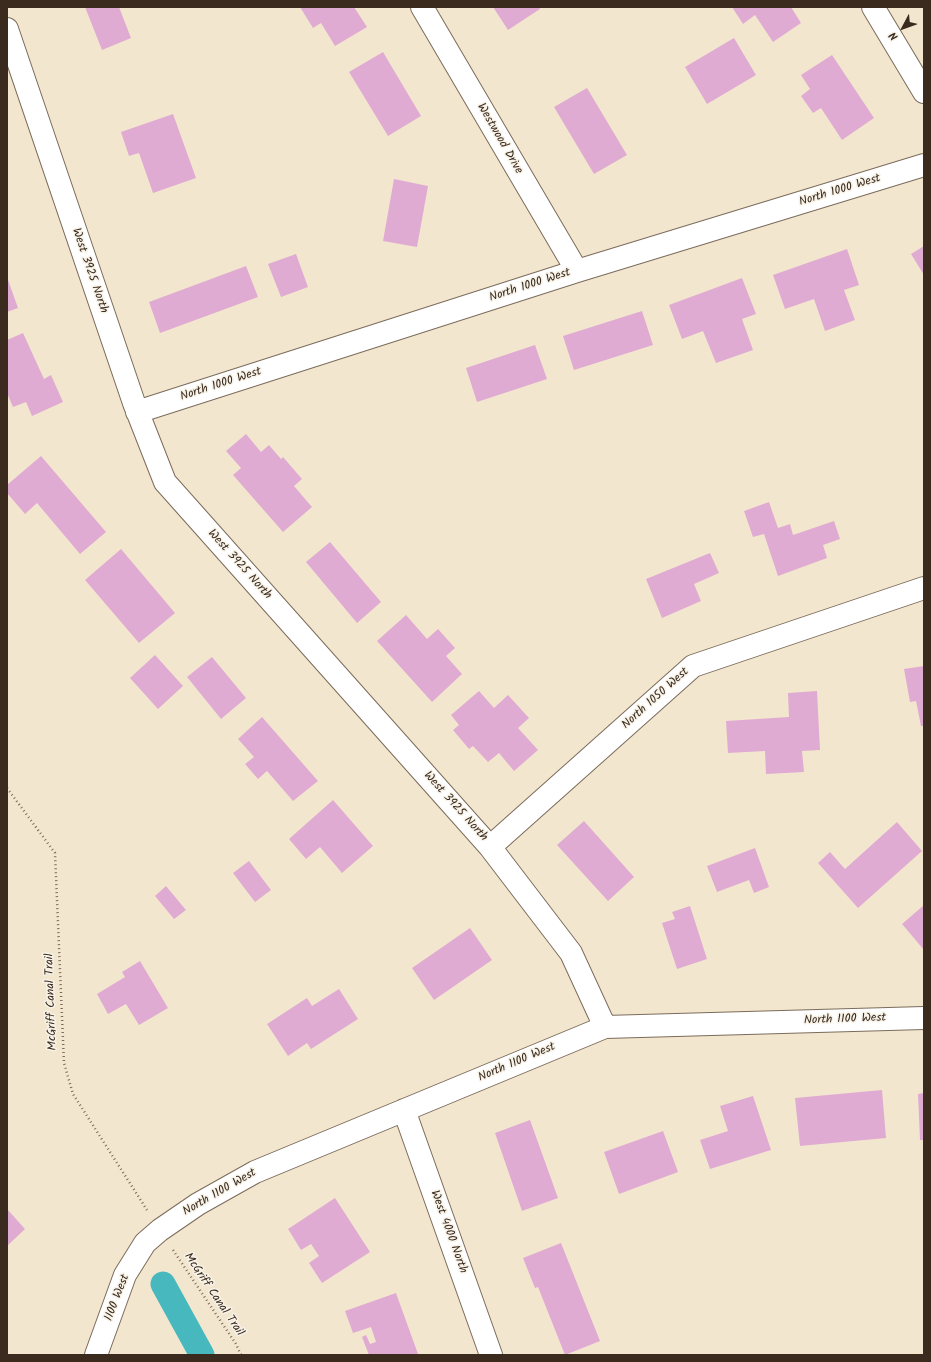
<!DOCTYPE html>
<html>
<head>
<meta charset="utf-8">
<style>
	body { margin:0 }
	#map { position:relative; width:931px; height:1362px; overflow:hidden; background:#f3e6ce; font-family:Kalam,sans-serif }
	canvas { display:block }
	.frame { position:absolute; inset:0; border:8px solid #3b2a1e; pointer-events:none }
	.north { position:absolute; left:883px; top:8px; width:40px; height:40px; -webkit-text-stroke:3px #f7f3e8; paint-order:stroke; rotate:229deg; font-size:11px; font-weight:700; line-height:16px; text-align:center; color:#3b2a1e }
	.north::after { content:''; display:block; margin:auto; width:14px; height:18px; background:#3b2a1e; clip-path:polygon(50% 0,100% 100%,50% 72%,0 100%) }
</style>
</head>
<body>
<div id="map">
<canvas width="931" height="1362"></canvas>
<div class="frame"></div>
<div class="north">N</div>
</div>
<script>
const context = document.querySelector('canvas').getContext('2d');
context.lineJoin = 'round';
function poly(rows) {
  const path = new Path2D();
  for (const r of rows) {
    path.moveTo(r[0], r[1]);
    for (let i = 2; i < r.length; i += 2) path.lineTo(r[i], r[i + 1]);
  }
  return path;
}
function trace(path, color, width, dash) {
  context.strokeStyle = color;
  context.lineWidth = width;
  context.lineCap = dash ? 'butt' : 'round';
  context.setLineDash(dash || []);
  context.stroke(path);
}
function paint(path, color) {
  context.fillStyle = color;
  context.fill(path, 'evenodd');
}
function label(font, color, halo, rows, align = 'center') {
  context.font = font + ' Kalam,sans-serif';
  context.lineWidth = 3;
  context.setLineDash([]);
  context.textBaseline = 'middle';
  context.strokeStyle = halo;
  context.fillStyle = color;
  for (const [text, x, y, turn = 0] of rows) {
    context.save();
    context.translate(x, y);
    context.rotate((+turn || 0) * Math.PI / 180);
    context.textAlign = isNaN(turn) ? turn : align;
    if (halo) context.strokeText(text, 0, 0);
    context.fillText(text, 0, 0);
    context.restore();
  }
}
const canal = poly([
	[163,1284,202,1355]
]);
const building = poly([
	[85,7,119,7,131,38,102,50],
	[300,7,354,7,367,27,335,46,321,23,313,28],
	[493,7,539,7,540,9,508,30],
	[732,7,791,7,801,23,773,42,755,15,743,24],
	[734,38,756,75,707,104,685,67],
	[383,52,421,116,388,136,349,72],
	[832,55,874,118,842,140,821,108,813,113,801,96,810,89,801,75],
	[587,88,627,155,594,174,554,107],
	[173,114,196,178,153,193,139,153,129,156,121,132],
	[394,179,428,186,417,247,383,241],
	[924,246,924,275,911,254],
	[847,249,859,285,844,290,855,320,825,331,814,299,785,309,773,275],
	[296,254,308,287,281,297,268,264],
	[246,266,258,297,160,333,149,302],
	[7,277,18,308,7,312],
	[742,278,756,314,742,319,753,350,716,363,703,331,682,339,669,305],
	[642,311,653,345,574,370,563,336],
	[23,333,44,379,51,375,63,402,32,416,26,402,13,407,7,393,7,340],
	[535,345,547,379,477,402,466,368],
	[246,434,261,452,269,445,281,459,283,457,302,479,294,486,312,507,283,532,233,475,241,468,226,451],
	[41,456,106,532,80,554,37,503,25,514,7,493,7,485],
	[769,502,778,528,790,524,793,535,834,521,840,539,823,545,827,558,778,576,764,534,753,537,744,511],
	[330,542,381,602,357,623,306,562],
	[121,549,175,613,139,643,85,580],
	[710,553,719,573,694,584,701,601,662,618,646,579],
	[406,615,427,639,438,629,455,648,446,656,462,674,432,702,377,641],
	[155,655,183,686,158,709,130,678],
	[212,657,246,698,221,719,187,677],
	[924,666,924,726,921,726,916,701,910,702,904,669],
	[479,691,494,708,508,695,529,718,518,728,538,750,514,771,499,753,488,762,473,746,469,749,453,730,459,725,451,715],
	[817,691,820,750,802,751,804,772,766,774,765,751,728,753,726,721,789,717,788,693],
	[262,717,318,781,293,801,267,771,258,779,245,764,254,757,238,739],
	[333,800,373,846,342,873,320,847,306,859,289,839],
	[584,821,634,877,608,901,557,845],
	[897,822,922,851,858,908,818,863,830,852,845,869],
	[755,848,769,887,754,893,749,880,717,892,707,866],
	[249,861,271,890,255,902,233,873],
	[166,886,186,910,174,919,155,896],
	[924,905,924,950,902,924],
	[690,906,707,959,677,969,662,923,675,919,672,912],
	[470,928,492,960,434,1000,412,968],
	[140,961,168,1008,139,1025,126,1004,108,1014,97,994,125,977,122,972],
	[339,989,358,1019,311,1049,307,1043,288,1056,267,1024,307,998,312,1006],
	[882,1090,886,1138,800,1146,795,1098],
	[924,1093,924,1140,920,1140,918,1094],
	[753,1096,771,1150,710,1169,700,1140,728,1131,720,1106],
	[530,1120,558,1198,522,1211,495,1133],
	[663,1131,678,1172,619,1194,604,1152],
	[335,1198,370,1252,322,1283,309,1263,319,1256,311,1244,301,1250,288,1229],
	[7,1209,25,1229,7,1246],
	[561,1243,600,1341,565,1355,538,1287,535,1288,523,1258],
	[396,1293,418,1354,369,1355,362,1337,366,1335,370,1344,376,1342,371,1327,353,1333,345,1311]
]);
const path = poly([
	[7,788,55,853,64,1063,73,1094,147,1210],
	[173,1250,236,1344,241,1355]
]);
const minor = poly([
	[422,7,577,271],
	[873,7,924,92],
	[7,29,134,403,165,482,490,847,571,953,605,1027],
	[137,412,577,271,924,165],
	[490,847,693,666,924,588],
	[404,1110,491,1355],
	[96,1355,125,1275,145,1243,160,1230,198,1204,255,1172,605,1027,924,1018]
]);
const streetNames = [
	["Westwood Drive",499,139,60],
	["North 1000 West",840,191,-17],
	["West 3925 North",89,271,71],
	["North 1000 West",530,286,-18],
	["North 1000 West",221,385,-18],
	["West 3925 North",239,565,48],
	["North 1050 West",656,699,-42],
	["West 3925 North",455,807,48],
	["McGriff Canal Trail",52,1002,-92],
	["North 1100 West",845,1020,-2],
	["North 1100 West",517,1063,-23],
	["North 1100 West",220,1193,-30],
	["West 4000 North",448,1232,70],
	["McGriff Canal Trail",213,1295,56],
	["1100 West",118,1298,-69]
];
trace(canal, '#48b8bf', 25);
paint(building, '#e0abd3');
trace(minor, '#7b6c5c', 24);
trace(path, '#7b6c5c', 2.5, [1, 3]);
trace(minor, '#fff', 22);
label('12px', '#3b2a1e', '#f7f3e8', streetNames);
</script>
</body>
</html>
